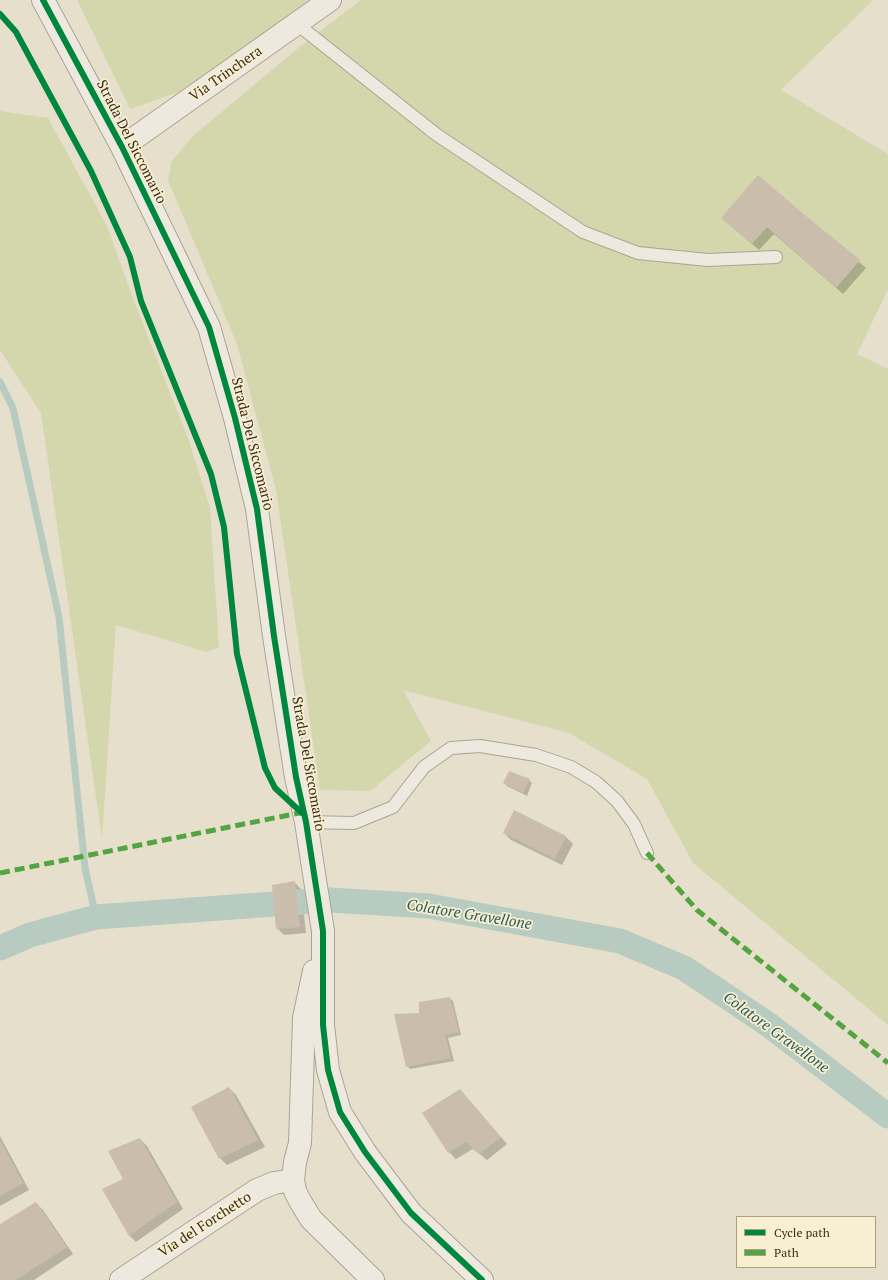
<!DOCTYPE html>
<html>
<head>
<meta charset="utf-8">
<style>
	body { margin:0 }
	#map { position:relative; width:888px; height:1280px; overflow:hidden; background:#e6dfcb; font-family:"PT Serif",serif }
	canvas { display:block }
	.legend { position:absolute; left:736px; top:1216px; width:140px; height:52px; box-sizing:border-box; background:#f8efd0; border:1px solid #aca188; margin:0; padding:5px 7px; list-style:none; font-size:12px; color:#3a2c1c }
	.legend li { display:flex; align-items:center; gap:8px; height:20px }
	.legend b { width:20px; border:1px solid #aca188 }
</style>
</head>
<body>
<div id="map">
<canvas width="888" height="1280"></canvas>
<ul class="legend">
<li><b style="height:5px;background:#00873e"></b>Cycle path</li>
<li><b style="height:5px;background:#54a441"></b>Path</li>
</ul>
</div>
<script>
const context = document.querySelector('canvas').getContext('2d');
context.lineJoin = 'round';
function paint(path, color) {
  context.fillStyle = color;
  context.fill(path, 'evenodd');
}
function poly(rows) {
  const path = new Path2D();
  for (const r of rows) {
    path.moveTo(r[0], r[1]);
    for (let i = 2; i < r.length; i += 2) path.lineTo(r[i], r[i + 1]);
  }
  return path;
}
function trace(path, color, width, dash) {
  context.strokeStyle = color;
  context.lineWidth = width;
  context.lineCap = dash ? 'butt' : 'round';
  context.setLineDash(dash || []);
  context.stroke(path);
}
function label(font, color, halo, rows, align = 'center') {
  context.font = font + ' "PT Serif",serif';
  context.lineWidth = 3.5;
  context.setLineDash([]);
  context.textBaseline = 'middle';
  context.strokeStyle = halo;
  context.fillStyle = color;
  for (const [text, x, y, turn = 0] of rows) {
    context.save();
    context.translate(x, y);
    context.rotate((+turn || 0) * Math.PI / 180);
    context.textAlign = isNaN(turn) ? turn : align;
    if (halo) context.strokeText(text, 0, 0);
    context.fillText(text, 0, 0);
    context.restore();
  }
}
const green = poly([
	[77,0,308,0,271,31,179,92,130,109],
	[361,0,873,0,781,90,888,154,888,289,857,354,888,369,888,1025,693,863,647,779,569,733,403,690,431,741,370,791,320,790,276,490,237,344,168,180,171,162,193,136,303,44],
	[0,111,48,118,107,226,132,296,189,441,210,508,219,647,207,652,116,625,102,839,41,413,0,350]
]);
const shadow = poly([
	[758,177,866,268,843,294,774,234,759,250,729,224],
	[529,780,532,783,527,796,507,786,504,783],
	[515,811,566,837,573,844,562,865,511,840,504,833],
	[294,882,301,889,306,933,284,935,277,928],
	[449,998,453,1001,461,1035,448,1038,454,1061,410,1069,407,1066,420,1014],
	[229,1088,236,1095,265,1147,227,1165,220,1158],
	[460,1090,507,1144,487,1160,473,1149,456,1159,449,1152],
	[0,1136,29,1190,0,1206],
	[140,1139,147,1146,183,1209,136,1242,129,1235,124,1179],
	[36,1203,43,1210,73,1254,34,1280,0,1280,0,1225]
]);
const stream = poly([
	[0,382,13,408,59,617,85,868,96,917]
]);
const canal = poly([
	[0,948,30,935,96,917,329,900,429,906,620,941,684,968,769,1025,888,1116]
]);
const building = poly([
	[758,175,806,216,860,260,836,288,767,227,752,244,721,218],
	[509,771,530,779,523,793,503,783],
	[514,810,566,836,555,859,503,833],
	[295,881,300,927,276,929,272,885],
	[450,997,459,1032,445,1035,451,1058,406,1067,394,1014,419,1013,419,1002],
	[229,1087,258,1140,219,1159,191,1107],
	[460,1089,501,1137,479,1154,466,1142,448,1153,422,1113],
	[140,1138,177,1202,129,1236,102,1189,123,1179,108,1151],
	[0,1140,23,1183,0,1196],
	[36,1202,67,1247,16,1280,0,1280,0,1224]
]);
const lane = poly([
	[297,24,437,135,583,232,638,253,708,260,776,257],
	[306,822,354,823,393,807,424,767,451,748,480,746,536,755,571,767,596,782,617,801,634,824,647,853]
]);
const street = poly([
	[43,0,122,147,209,327,235,418,257,509,274,636,296,777,306,822,315,880,323,931,323,1025,328,1070,340,1112,365,1152,411,1213,482,1280],
	[122,147,330,0],
	[314,971,304,1018,300,1143,295,1162,293,1180,295,1191,300,1201,311,1219,373,1280],
	[121,1280,257,1190,274,1183,293,1180]
]);
const quiet = poly([
	[647,853,697,910,888,1063],
	[0,873,304,812]
]);
const cycleway = poly([
	[43,0,122,147,209,327,235,418,257,509,274,636,296,777,306,822,315,880,323,931,323,1025,328,1070,340,1112,365,1152,411,1213,482,1280],
	[0,14,16,32,91,171,130,257,141,301,211,474,224,527,237,654,265,768,275,788,302,813]
]);
const streetNames = [
	["Via Trinchera",226,74,-35],
	["Strada Del Siccomario",131,142,63],
	["Strada Del Siccomario",252,444,76],
	["Strada Del Siccomario",308,764,80],
	["Via del Forchetto",205,1225,-33]
];
const waterNames = [
	["Colatore Gravellone",469,915,9],
	["Colatore Gravellone",776,1033,36]
];
paint(green, '#d4d7ac');
paint(shadow, '#0003');
trace(stream, '#b7cbc0', 7);
trace(canal, '#b7cbc0', 25);
paint(building, '#cabdac');
trace(lane, '#aba495', 14);
trace(street, '#aba495', 24);
trace(lane, '#ede9de', 12);
trace(street, '#ede9de', 22);
trace(quiet, '#54a441', 5, [10, 5]);
trace(cycleway, '#00873e', 6);
label('14px', '#3a2c1c', '#f8efd0', streetNames);
label('italic 15px', '#2a5b5b', '#f8efd0', waterNames);
</script>
</body>
</html>
